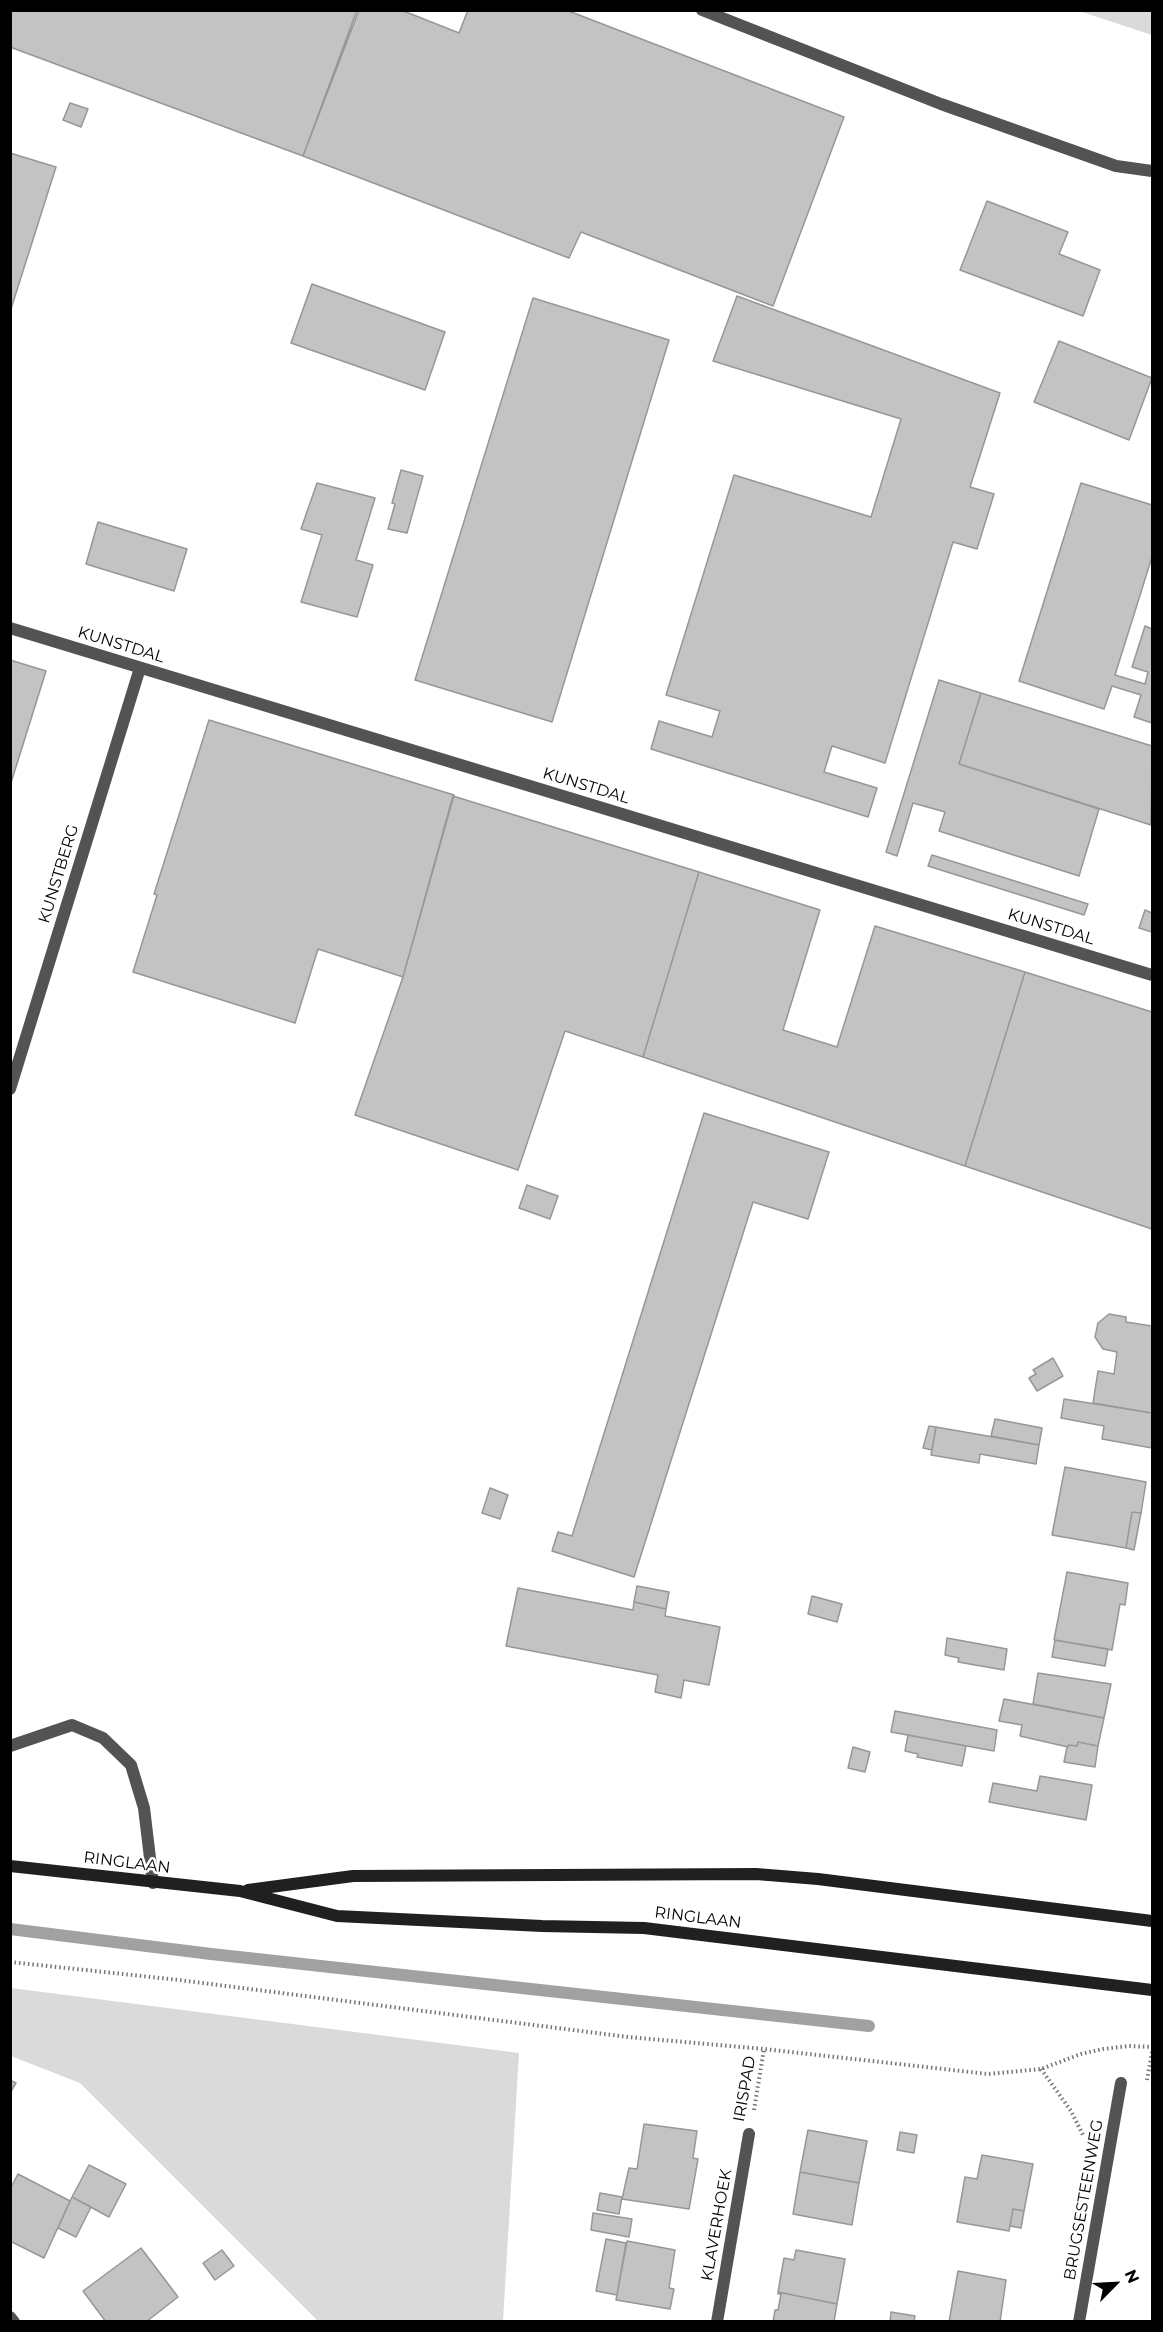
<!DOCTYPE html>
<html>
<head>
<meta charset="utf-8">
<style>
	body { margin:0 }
	#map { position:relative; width:1163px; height:2332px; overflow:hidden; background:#fff; font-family:Montserrat,sans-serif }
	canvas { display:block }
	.frame { position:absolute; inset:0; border:12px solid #000; pointer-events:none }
	.north { position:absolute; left:1085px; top:2254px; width:60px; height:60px; -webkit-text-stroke:4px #fff; paint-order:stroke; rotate:66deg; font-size:16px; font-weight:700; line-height:24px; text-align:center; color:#000 }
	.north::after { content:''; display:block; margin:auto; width:21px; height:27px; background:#000; clip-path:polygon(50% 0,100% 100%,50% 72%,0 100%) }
</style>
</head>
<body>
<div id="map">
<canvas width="1163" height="2332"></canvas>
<div class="frame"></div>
<div class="north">N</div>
</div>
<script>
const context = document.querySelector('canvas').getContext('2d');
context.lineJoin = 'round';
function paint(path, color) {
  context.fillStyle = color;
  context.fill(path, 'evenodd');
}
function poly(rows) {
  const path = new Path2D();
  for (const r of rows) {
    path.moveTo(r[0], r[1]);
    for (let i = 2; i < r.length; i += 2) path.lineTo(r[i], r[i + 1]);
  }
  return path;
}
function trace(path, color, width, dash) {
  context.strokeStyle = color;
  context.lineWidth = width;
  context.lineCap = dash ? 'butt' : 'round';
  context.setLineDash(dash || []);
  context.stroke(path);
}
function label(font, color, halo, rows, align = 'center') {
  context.font = font + ' Montserrat,sans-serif';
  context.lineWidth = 5;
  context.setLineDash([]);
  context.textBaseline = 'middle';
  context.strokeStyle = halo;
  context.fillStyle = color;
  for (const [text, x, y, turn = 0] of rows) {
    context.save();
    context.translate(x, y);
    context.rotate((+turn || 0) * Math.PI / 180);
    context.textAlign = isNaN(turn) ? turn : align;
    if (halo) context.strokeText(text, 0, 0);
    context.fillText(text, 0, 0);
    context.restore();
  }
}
const green = poly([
	[1079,11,1152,11,1152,35],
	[11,1988,519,2053,503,2321,318,2321,80,2083,11,2056]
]);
const stream = poly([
	[10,1929,211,1954,869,2026]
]);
const building = poly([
	[10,10,357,10,303,156,10,47,10,10],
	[359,10,401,10,459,33,468,10,566,10,844,117,773,306,581,232,569,258,303,156,359,10],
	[70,103,88,109,81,127,63,120,70,103],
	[10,153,56,167,10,312,10,153],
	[987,201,1068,232,1059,254,1100,270,1083,316,960,270,987,201],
	[312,284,445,332,425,390,291,343,312,284],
	[737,296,1000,393,970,487,994,494,977,549,953,542,885,763,832,746,824,772,877,788,868,817,651,749,659,721,712,737,720,711,666,695,734,475,871,517,901,419,713,361,737,296],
	[533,298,669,340,552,722,415,680,533,298],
	[1059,341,1152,378,1129,440,1034,402,1059,341],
	[401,470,423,476,407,533,388,529,395,504,392,503,401,470],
	[317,483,375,498,356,560,373,565,357,617,301,602,322,535,301,529,317,483],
	[1081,483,1152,505,1152,557,1115,675,1145,684,1148,672,1132,667,1145,626,1152,629,1152,723,1134,717,1141,695,1112,686,1104,709,1019,681,1081,483],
	[98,522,187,549,174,591,86,564,98,522],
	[10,660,46,671,10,786,10,660],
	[939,680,981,693,959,764,1099,809,1079,876,939,831,945,812,913,803,897,856,886,852,939,680],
	[981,693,1152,746,1151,825,959,764,981,693],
	[209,720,454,795,403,977,318,949,295,1023,133,972,157,895,154,894,209,720],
	[453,796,699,872,643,1057,565,1031,518,1170,355,1115,403,977,453,796],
	[932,855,1088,904,1084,915,928,866,932,855],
	[699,872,820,910,783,1030,837,1047,875,926,1025,972,965,1166,643,1057,699,872],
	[1145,910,1152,913,1152,932,1139,928,1145,910],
	[1025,972,1152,1012,1152,1229,965,1166,1025,972],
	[704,1113,829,1152,808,1219,753,1202,634,1577,552,1551,558,1532,572,1536,704,1113],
	[527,1185,558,1196,550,1219,519,1208,527,1185],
	[1109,1314,1126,1317,1126,1322,1152,1326,1152,1413,1093,1403,1098,1371,1114,1374,1117,1352,1103,1349,1095,1337,1098,1323,1109,1314],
	[1053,1358,1063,1376,1037,1391,1029,1378,1036,1374,1033,1370,1053,1358],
	[1064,1399,1152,1413,1152,1448,1102,1439,1104,1426,1061,1418,1064,1399],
	[995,1419,1042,1428,1039,1445,991,1436,995,1419],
	[929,1426,936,1427,932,1450,923,1448,929,1426],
	[936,1427,1039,1445,1036,1464,980,1454,979,1463,931,1455,936,1427],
	[1065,1467,1146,1482,1141,1513,1132,1512,1126,1548,1052,1535,1065,1467],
	[490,1488,508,1495,500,1519,482,1513,490,1488],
	[1132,1512,1141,1513,1134,1550,1126,1548,1132,1512],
	[1067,1572,1128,1583,1125,1605,1120,1604,1112,1650,1054,1640,1067,1572],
	[637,1586,669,1592,666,1609,634,1602,637,1586],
	[518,1588,633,1610,634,1602,666,1609,665,1616,720,1627,709,1685,684,1680,681,1698,655,1692,658,1675,506,1646,518,1588],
	[812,1596,842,1604,837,1622,808,1614,812,1596],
	[947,1638,1007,1649,1004,1670,958,1662,959,1658,945,1655,947,1638],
	[1055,1640,1108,1649,1105,1666,1052,1657,1055,1640],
	[1038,1673,1111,1684,1104,1718,1033,1704,1038,1673],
	[1004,1699,1104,1718,1098,1746,1078,1742,1077,1746,1069,1745,1068,1747,1020,1736,1022,1725,999,1721,1004,1699],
	[895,1711,997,1730,994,1751,891,1732,895,1711],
	[908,1735,966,1746,962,1766,917,1757,918,1754,905,1751,908,1735],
	[1078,1742,1098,1746,1095,1767,1064,1762,1067,1747,1069,1745,1077,1746,1078,1742],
	[853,1747,870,1752,865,1772,848,1768,853,1747],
	[1040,1776,1092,1785,1086,1820,989,1802,993,1783,1037,1791,1040,1776],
	[10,2080,16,2083,10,2093,10,2080],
	[644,2124,697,2131,693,2158,698,2159,689,2209,622,2199,629,2168,637,2169,644,2124],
	[808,2130,867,2141,859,2183,800,2172,808,2130],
	[900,2132,917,2135,914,2153,897,2150,900,2132],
	[982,2155,1033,2164,1024,2211,1013,2209,1009,2231,957,2222,965,2177,977,2179,982,2155],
	[89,2165,126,2184,109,2217,72,2197,89,2165],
	[800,2172,859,2183,852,2225,793,2214,800,2172],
	[18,2174,70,2201,44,2258,10,2241,10,2189,18,2174],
	[600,2193,622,2197,619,2214,597,2210,600,2193],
	[72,2197,91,2207,76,2237,58,2228,72,2197],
	[1013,2209,1024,2211,1021,2228,1010,2226,1013,2209],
	[593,2213,632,2219,629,2237,591,2230,593,2213],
	[606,2239,626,2243,617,2295,596,2291,606,2239],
	[627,2241,675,2250,669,2288,674,2289,670,2309,616,2300,627,2241],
	[141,2248,178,2297,146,2322,106,2322,83,2291,141,2248],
	[222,2250,234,2266,215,2280,203,2263,222,2250],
	[796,2250,845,2259,837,2304,778,2292,784,2258,794,2260,796,2250],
	[958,2271,1006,2280,1000,2322,949,2322,958,2271],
	[778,2292,837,2304,834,2322,773,2322,775,2310,778,2310,781,2294,778,2294,778,2292],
	[891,2312,915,2316,914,2322,890,2322,891,2312]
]);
const path = poly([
	[10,1962,179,1980,628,2037,764,2049,988,2074,1041,2069,1081,2054,1103,2049,1129,2046,1152,2047],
	[1041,2069,1071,2111,1084,2137],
	[1147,2080,1152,2052],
	[754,2110,764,2049]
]);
const service = poly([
	[702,10,941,104,1116,166,1152,171],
	[10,1746,72,1725,103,1738,131,1765,144,1808,153,1883]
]);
const minor = poly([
	[10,628,1152,975],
	[10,1089,140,668],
	[10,2317,14,2322],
	[717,2322,749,2134],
	[1079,2322,1121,2083]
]);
const secondary = poly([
	[10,1866,240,1891,337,1916,542,1926,644,1928,1152,1990],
	[248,1890,353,1876,756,1874,818,1879,1152,1921]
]);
const streetNames = [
	["KUNSTDAL",121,645,17],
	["KUNSTDAL",586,786,17],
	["KUNSTBERG",59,874,-73],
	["KUNSTDAL",1051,927,17],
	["RINGLAAN",127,1863,7],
	["RINGLAAN",698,1918,7],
	["IRISPAD",745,2089,-80],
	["BRUGSESTEENWEG",1084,2200,-80],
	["KLAVERHOEK",717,2225,-80]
];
paint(green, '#dadada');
trace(stream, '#a1a1a1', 12);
paint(building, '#c3c3c3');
trace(building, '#979797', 1.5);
trace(path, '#757575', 4, [1.5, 3]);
trace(service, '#535353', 12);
trace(minor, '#535353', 12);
trace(secondary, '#202020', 12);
label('16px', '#000', '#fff', streetNames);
</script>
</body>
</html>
